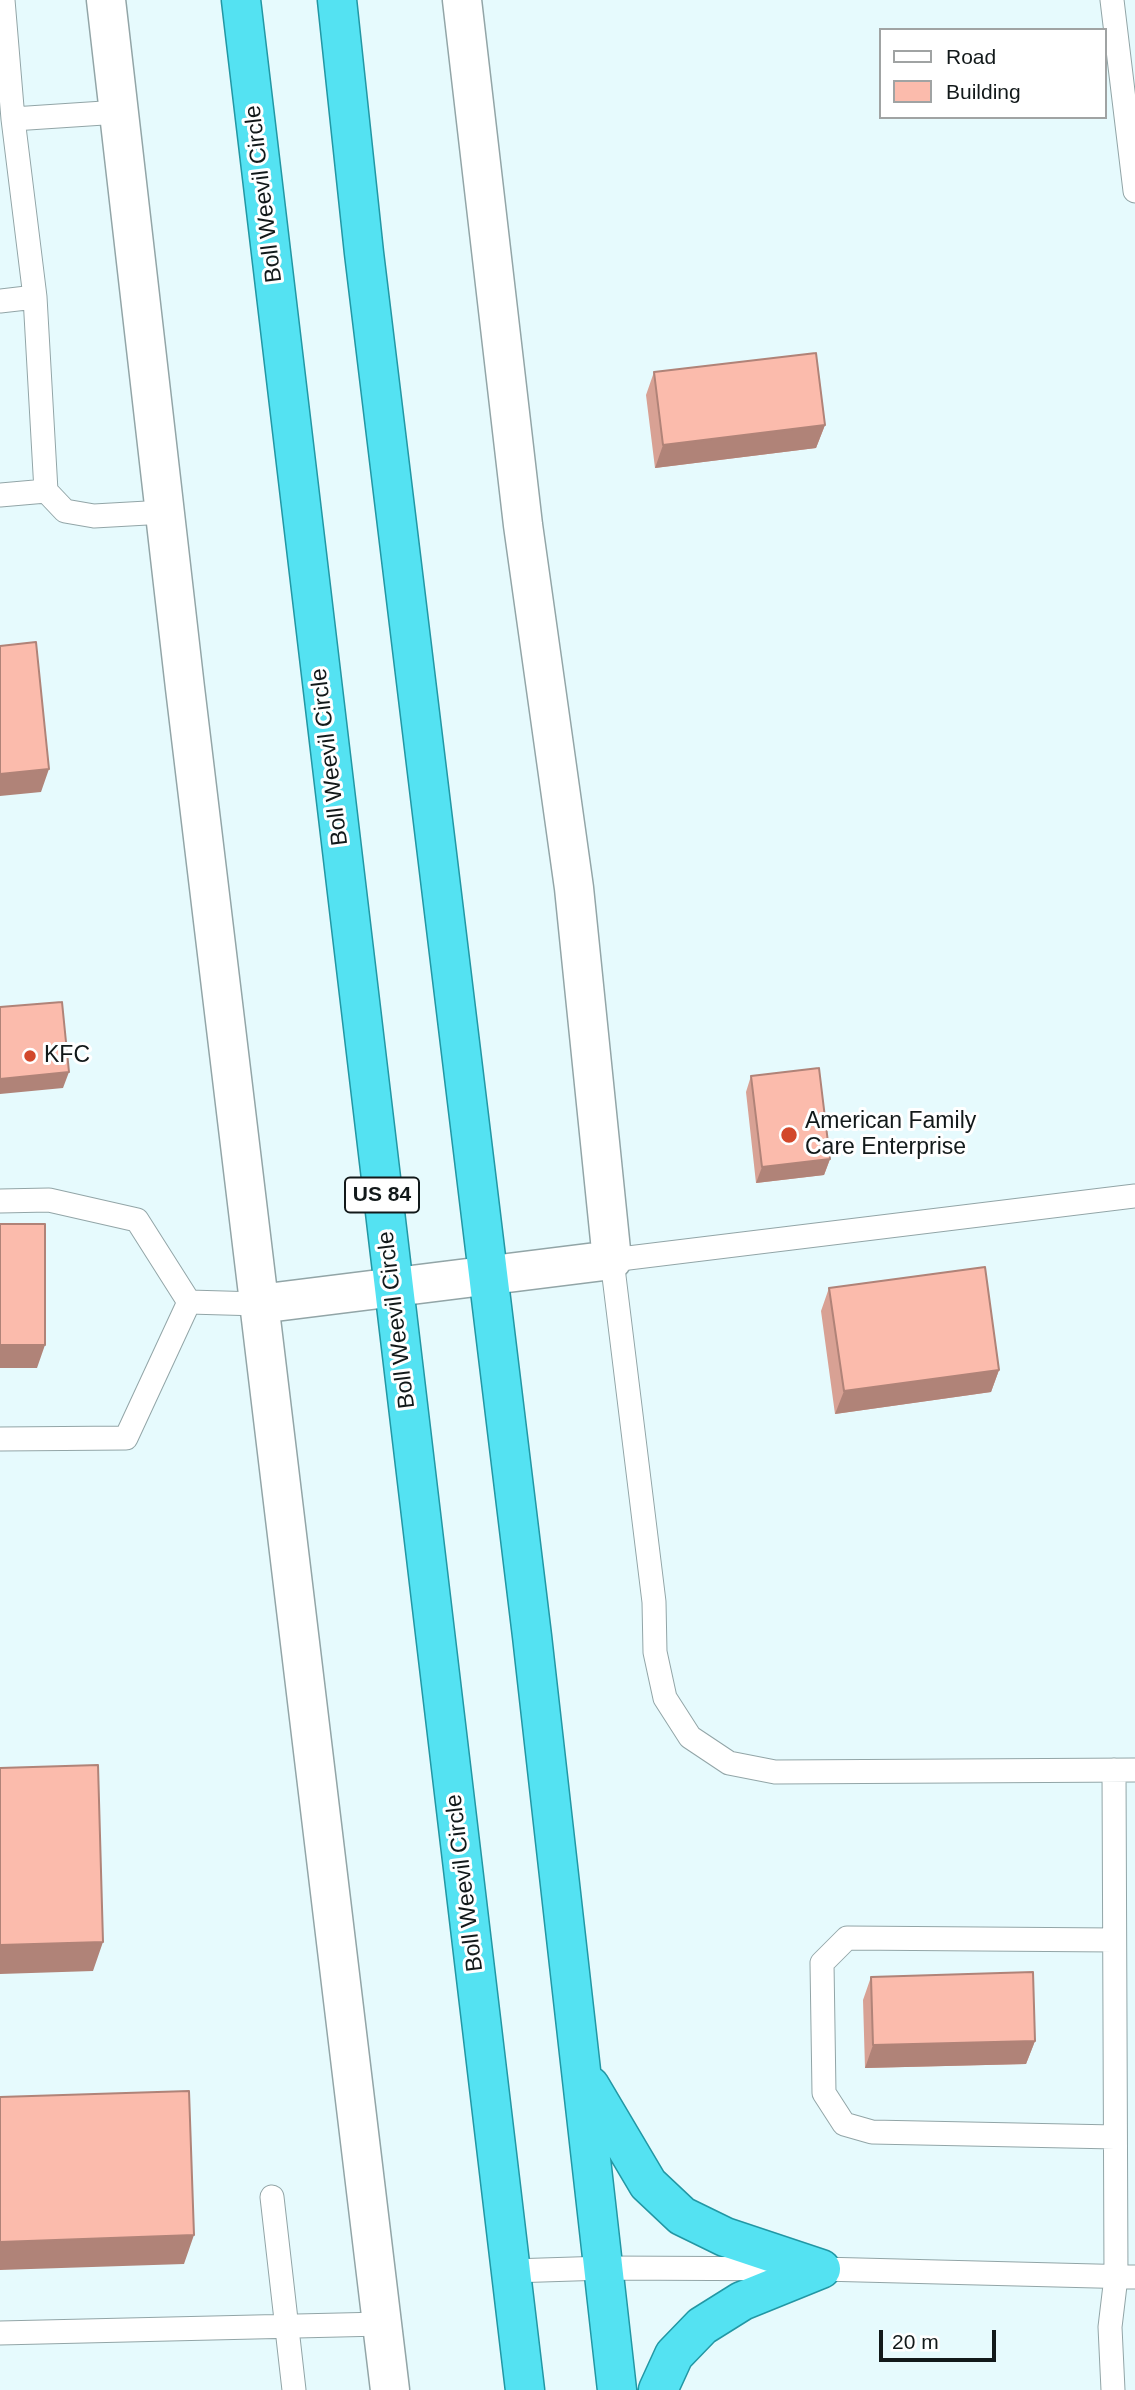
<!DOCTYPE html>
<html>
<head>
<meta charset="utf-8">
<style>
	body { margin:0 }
	#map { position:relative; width:1135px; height:2390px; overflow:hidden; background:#e6fafd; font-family:Helvetica,sans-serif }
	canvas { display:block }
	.legend { position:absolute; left:879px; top:28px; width:228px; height:91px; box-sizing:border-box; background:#fff; border:2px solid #a0a3a3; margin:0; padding:9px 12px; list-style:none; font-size:21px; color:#12191a }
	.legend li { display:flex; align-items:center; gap:14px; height:35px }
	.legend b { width:35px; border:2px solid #a0a3a3 }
	.scale { position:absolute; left:879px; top:2330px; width:117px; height:32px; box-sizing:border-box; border:4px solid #12191a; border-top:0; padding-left:9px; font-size:21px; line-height:24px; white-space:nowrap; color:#12191a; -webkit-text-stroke:5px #fff; paint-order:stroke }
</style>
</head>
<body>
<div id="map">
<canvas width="1135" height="2390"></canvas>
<ul class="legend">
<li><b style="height:9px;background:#fff"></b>Road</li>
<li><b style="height:19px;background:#fbbbac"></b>Building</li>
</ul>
<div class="scale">20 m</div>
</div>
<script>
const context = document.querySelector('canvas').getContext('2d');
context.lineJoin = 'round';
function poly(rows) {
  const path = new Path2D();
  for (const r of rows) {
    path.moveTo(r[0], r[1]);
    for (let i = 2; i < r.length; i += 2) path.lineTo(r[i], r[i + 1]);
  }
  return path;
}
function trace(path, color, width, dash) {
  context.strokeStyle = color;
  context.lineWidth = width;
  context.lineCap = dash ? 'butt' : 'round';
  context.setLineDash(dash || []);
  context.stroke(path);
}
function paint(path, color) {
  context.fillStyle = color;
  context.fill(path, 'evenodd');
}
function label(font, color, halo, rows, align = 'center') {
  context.font = font + ' Helvetica,sans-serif';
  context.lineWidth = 6;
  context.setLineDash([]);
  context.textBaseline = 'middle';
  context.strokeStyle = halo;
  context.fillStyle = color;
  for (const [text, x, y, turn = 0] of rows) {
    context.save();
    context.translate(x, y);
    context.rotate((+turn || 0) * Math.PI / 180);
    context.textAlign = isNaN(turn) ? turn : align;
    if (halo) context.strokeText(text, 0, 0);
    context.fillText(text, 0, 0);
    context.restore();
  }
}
const service = poly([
	[3,0,13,119,35,297,46,491,65,511,94,516,165,512],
	[1112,0,1135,191],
	[13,119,119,112],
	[0,301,35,297],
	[0,495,46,491],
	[1135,1196,612,1260,654,1602,655,1652,665,1698,690,1737,729,1763,775,1772,1135,1770],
	[0,1201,49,1200,137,1220,189,1302],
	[189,1302,259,1304],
	[0,1439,126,1438,189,1302],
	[1114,1940,847,1938,822,1963,824,2093,844,2124,872,2132,1115,2137],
	[272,2197,294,2390],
	[511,2271,605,2268,821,2269,1135,2277],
	[0,2333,382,2324],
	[1113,2390,1110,2327,1116,2277,1114,1770]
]);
const minor = poly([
	[106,0,185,688,390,2390],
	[259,1304,612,1260,574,888,523,525,462,0]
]);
const trunk = poly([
	[241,0,525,2390],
	[337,0,364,253,532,1636,617,2390],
	[590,2086,648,2184,682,2216,725,2237,821,2269],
	[658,2390,674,2355,702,2326,742,2301,821,2269]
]);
const wall = poly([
	[654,372,825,425,816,448,655,468,646,395],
	[751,1076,830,1159,824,1175,756,1183,746,1092],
	[829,1288,999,1370,991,1392,835,1414,821,1311],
	[871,1977,1035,2041,1026,2064,865,2068,863,2000]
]);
const shadedWall = poly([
	[825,425,816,448,655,468,663,445],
	[49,769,41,792,0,796,0,774],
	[69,1072,63,1088,0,1094,0,1079],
	[830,1159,824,1175,756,1183,762,1167],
	[0,1345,45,1345,37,1368,0,1368],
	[999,1370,991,1392,835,1414,844,1391],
	[103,1942,93,1971,0,1974,0,1945],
	[1035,2041,1026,2064,865,2068,873,2045],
	[194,2235,184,2264,0,2270,0,2242]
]);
const building = poly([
	[816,353,825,425,663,445,654,372,816,353],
	[36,642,49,769,0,774,0,646,36,642],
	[62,1002,69,1072,0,1079,0,1007,62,1002],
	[819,1068,830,1159,762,1167,751,1076,819,1068],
	[0,1224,45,1224,45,1345,0,1345,0,1224],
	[985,1267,999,1370,844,1391,829,1288,985,1267],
	[98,1765,103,1942,0,1945,0,1768,98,1765],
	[1033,1972,1035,2041,873,2045,871,1977,1033,1972],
	[189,2091,194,2235,0,2242,0,2097,189,2091]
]);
const markers = [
	[30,1056,7,"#d2482b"],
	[789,1135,9,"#d2482b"]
];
const shields = [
	[382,1195,74]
];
const shieldNames = [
	["US 84",382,1195]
];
const streetNames = [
	["Boll Weevil Circle",264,194,-97],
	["Boll Weevil Circle",330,757,-97],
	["Boll Weevil Circle",397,1320,-97],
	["Boll Weevil Circle",465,1883,-97]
];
const poiNames = [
	["KFC",44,1056],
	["American Family",805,1122],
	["Care Enterprise",805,1148]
];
trace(service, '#92a5a7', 25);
trace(minor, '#92a5a7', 41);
trace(trunk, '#2297a4', 41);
trace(service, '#fff', 23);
trace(minor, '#fff', 38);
trace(trunk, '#54e2f2', 38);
paint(wall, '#d8a194');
paint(shadedWall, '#b08378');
paint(building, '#fbbbac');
trace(building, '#b08378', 2);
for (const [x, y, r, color] of markers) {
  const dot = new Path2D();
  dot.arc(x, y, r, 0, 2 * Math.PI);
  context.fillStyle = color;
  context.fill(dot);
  trace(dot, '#fff', 2.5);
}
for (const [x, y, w] of shields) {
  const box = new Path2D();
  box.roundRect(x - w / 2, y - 17.5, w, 35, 5);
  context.fillStyle = '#fff';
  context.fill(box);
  trace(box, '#12191a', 2);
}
label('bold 21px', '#12191a', null, shieldNames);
label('23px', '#12191a', '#fff', streetNames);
label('23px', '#12191a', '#fff', poiNames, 'left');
</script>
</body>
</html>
